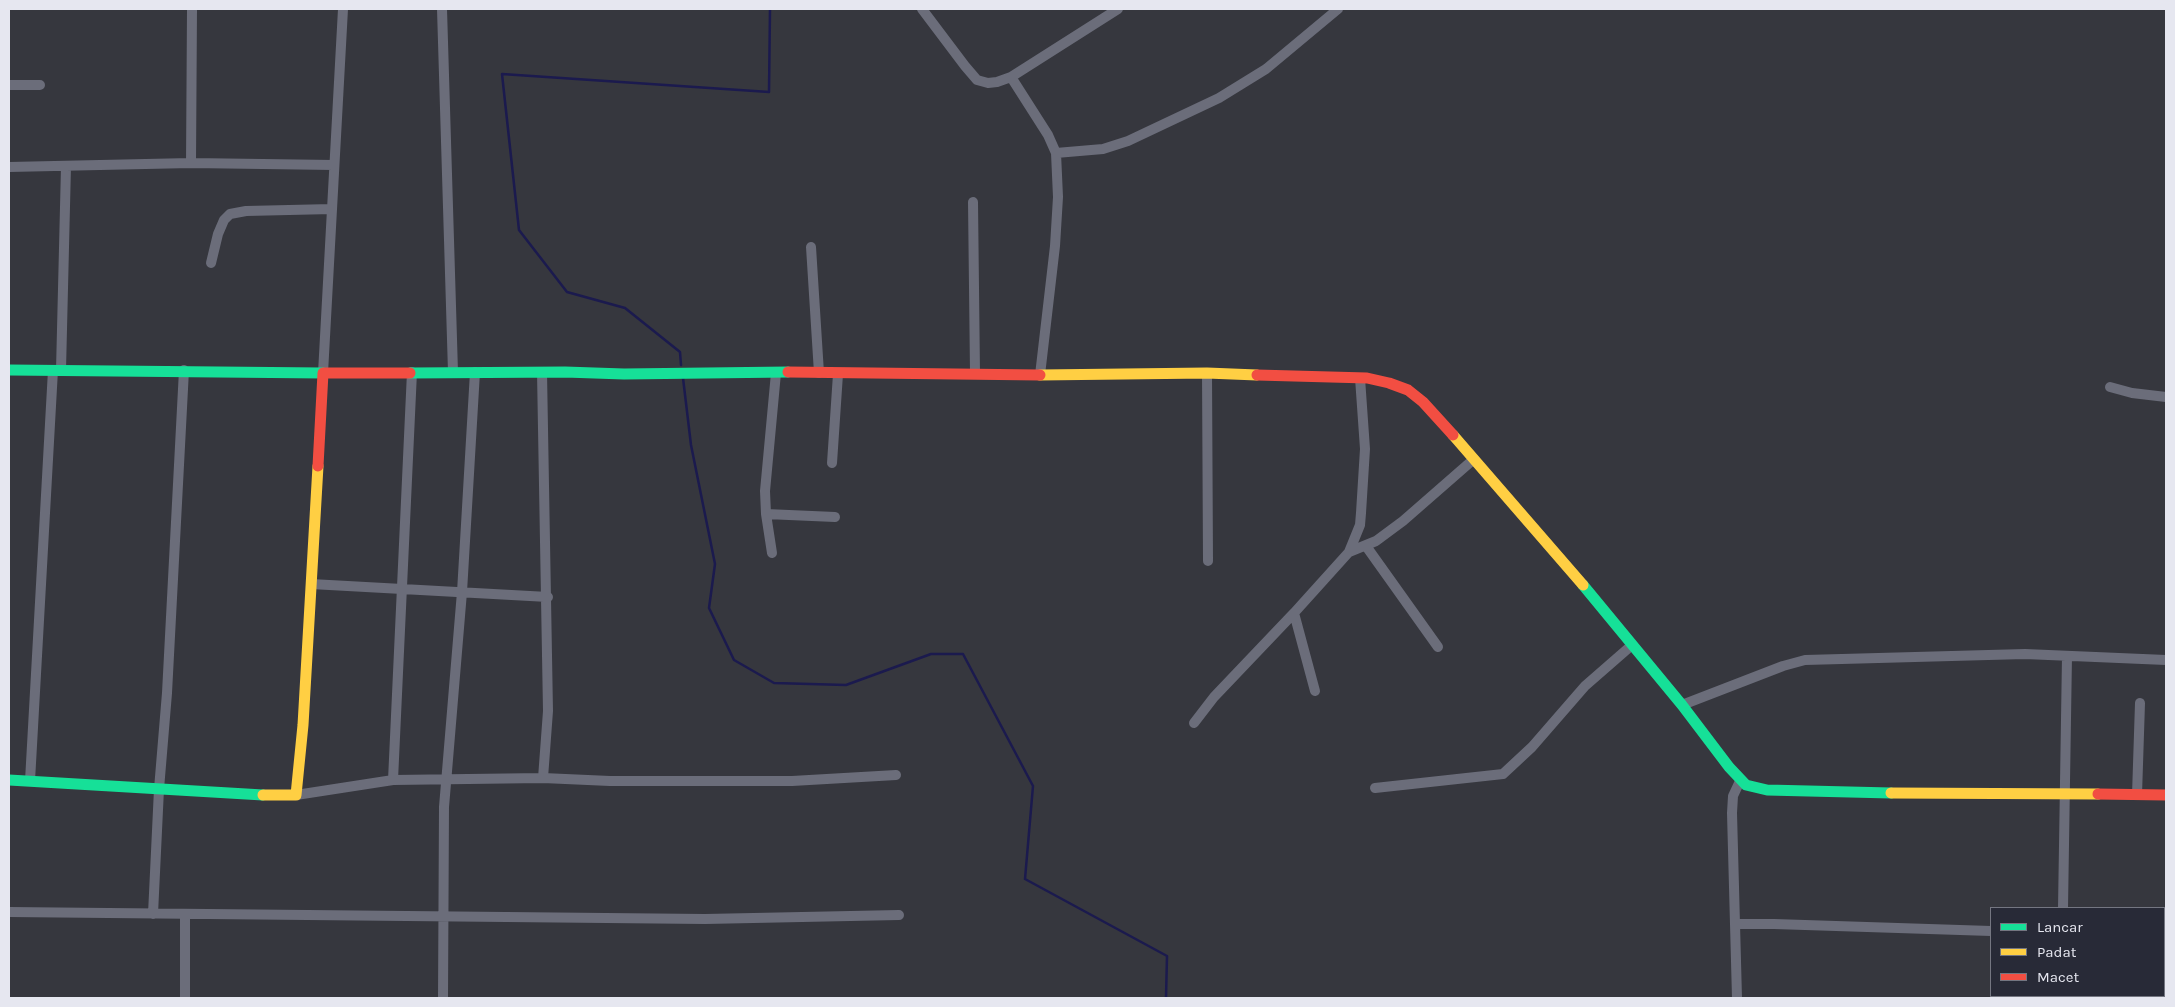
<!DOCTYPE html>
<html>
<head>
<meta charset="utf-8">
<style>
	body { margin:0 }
	#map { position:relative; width:2175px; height:1007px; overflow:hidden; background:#36373e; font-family:Karla,sans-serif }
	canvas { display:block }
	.frame { position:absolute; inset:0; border:10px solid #e6e7f0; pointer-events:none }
	.legend { position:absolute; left:1990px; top:907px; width:175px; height:90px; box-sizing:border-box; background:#282a37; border:1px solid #747681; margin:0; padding:6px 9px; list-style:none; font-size:15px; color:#e6e7f0 }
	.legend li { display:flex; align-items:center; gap:10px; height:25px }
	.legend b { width:25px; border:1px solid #747681 }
</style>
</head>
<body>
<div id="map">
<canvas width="2175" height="1007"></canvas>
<div class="frame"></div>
<ul class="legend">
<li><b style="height:6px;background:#16e098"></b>Lancar</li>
<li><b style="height:6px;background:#ffcf43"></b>Padat</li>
<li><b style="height:6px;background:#f24e42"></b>Macet</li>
</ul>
</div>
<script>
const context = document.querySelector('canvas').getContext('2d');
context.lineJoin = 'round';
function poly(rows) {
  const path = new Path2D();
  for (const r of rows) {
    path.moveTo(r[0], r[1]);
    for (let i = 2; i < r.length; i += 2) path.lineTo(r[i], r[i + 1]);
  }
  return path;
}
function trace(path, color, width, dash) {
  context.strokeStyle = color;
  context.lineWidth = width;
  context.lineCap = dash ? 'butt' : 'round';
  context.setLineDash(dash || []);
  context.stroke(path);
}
const stream = poly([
	[681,365,680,352,625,308,567,292,519,230,502,74,769,92,770,9],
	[683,378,691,445,715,564,709,608,734,660,774,683,846,685,931,654,963,654,1033,786,1025,879,1167,956,1166,998]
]);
const street = poly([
	[442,9,453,372],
	[922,9,965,66,977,80,988,83,997,82,1011,77,1118,9],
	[1011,77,1048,135,1056,153,1058,197,1055,246,1040,375],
	[9,85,40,85],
	[1056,153,1103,149,1128,141,1219,98,1266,69,1338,9],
	[191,163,192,9],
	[9,167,191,163,334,165],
	[973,202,975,373],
	[811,247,819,373],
	[211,263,218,234,224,220,230,214,246,211,332,209],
	[61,370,66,166],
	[542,372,548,711,543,778],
	[323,373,343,9],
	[1207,373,1208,561],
	[2110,387,2132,393,2166,397],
	[832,463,838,374],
	[766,514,835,517],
	[1366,546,1438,647],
	[1349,552,1360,525,1361,513,1365,449,1360,378],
	[772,553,766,514,765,491,776,373],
	[311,584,548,597],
	[1294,613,1315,691],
	[1682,705,1783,666,1805,660,2025,654,2166,660],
	[1194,723,1214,697,1294,613,1349,552,1376,541,1403,521,1474,459],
	[393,780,412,372],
	[30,781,53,370],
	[1375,788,1503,774,1532,747,1585,686,1632,645],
	[296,795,393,780,543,778,610,781,792,781,896,775],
	[2137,795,2140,703],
	[2063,908,2067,656],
	[9,912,705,919,899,915],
	[153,914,159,789,167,693,184,370],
	[185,915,185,998],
	[1736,924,1774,924,1991,931],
	[2164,933,2166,933],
	[443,998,444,807,462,592,475,372],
	[1737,998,1732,813,1733,796,1740,781],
	[2062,998,2062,996]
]);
const fast = poly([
	[9,370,323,373],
	[410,373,565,372,624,374,788,372],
	[1583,585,1682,705,1729,767,1746,785,1767,790,1891,793],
	[9,780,263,795]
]);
const slow = poly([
	[1040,375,1207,373,1257,375],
	[1453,435,1583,585],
	[1891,793,2098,794],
	[263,795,296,795,303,725,318,466]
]);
const jam = poly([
	[788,372,1040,375],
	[1257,375,1367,378,1389,383,1408,390,1423,402,1453,435],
	[318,466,323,373,410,373],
	[2098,794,2166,795]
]);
trace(stream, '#1b1a4e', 2.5);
trace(street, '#6b6d7a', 10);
trace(fast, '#16e098', 11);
trace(slow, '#ffcf43', 11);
trace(jam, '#f24e42', 11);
</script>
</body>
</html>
